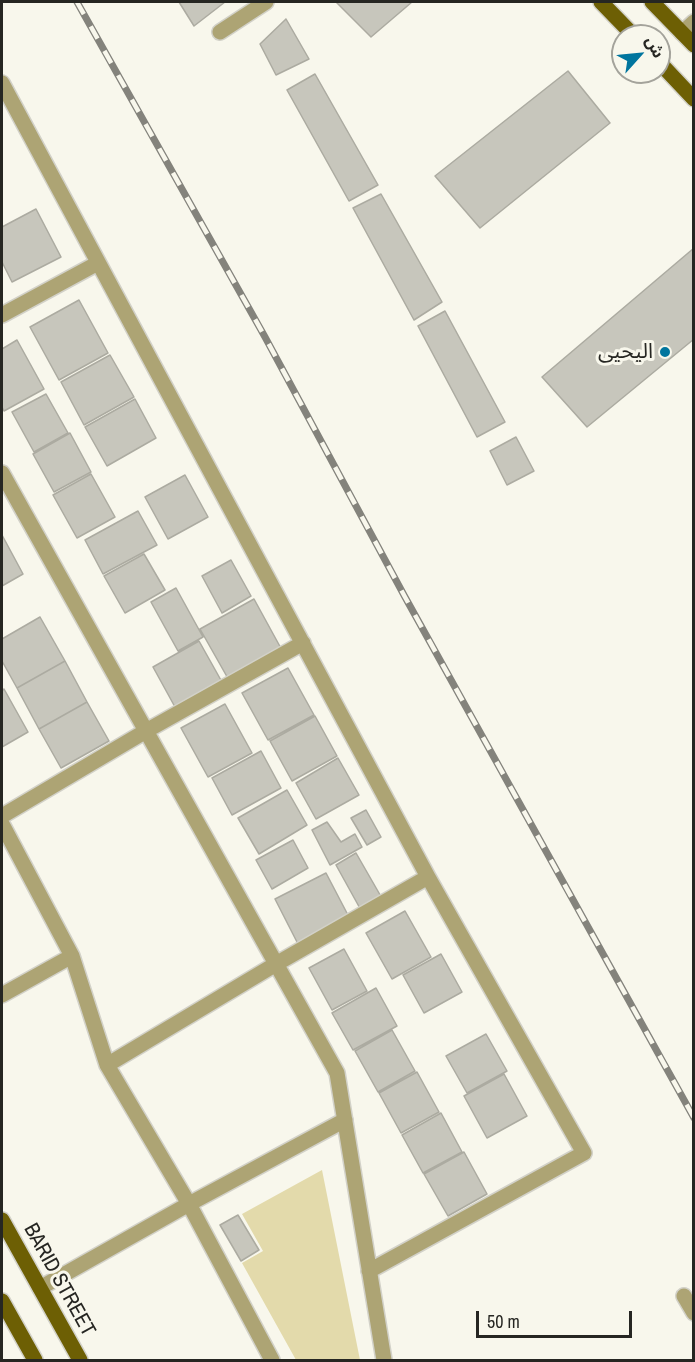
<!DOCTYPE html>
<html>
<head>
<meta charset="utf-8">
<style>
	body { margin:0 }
	#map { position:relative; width:695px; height:1362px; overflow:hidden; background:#f8f7ec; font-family:"Archivo Narrow","Noto Sans Arabic",sans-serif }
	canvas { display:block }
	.frame { position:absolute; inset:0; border:3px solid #262622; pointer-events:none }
	.north { position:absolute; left:611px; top:24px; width:60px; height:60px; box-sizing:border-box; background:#f8f7ec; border:2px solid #a4a39b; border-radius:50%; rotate:63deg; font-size:16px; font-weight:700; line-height:24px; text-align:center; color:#262622 }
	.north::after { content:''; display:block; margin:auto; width:21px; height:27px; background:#00759e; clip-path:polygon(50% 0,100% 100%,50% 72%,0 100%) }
	.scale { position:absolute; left:476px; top:1311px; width:156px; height:27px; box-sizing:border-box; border:3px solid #262622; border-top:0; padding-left:8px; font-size:18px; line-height:21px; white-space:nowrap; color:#262622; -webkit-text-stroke:4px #f8f7ec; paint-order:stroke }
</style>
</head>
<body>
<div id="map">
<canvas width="695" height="1362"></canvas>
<div class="frame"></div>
<div class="north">ش</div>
<div class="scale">50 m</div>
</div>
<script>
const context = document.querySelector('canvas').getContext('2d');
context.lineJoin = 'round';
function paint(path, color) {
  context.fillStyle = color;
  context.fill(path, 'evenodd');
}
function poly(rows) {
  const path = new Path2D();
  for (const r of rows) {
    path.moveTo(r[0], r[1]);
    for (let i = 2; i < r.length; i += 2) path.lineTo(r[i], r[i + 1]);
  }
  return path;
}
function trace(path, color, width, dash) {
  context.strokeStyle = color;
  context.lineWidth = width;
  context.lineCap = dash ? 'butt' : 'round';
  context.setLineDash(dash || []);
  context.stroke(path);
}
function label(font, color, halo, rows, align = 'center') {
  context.font = font + ' "Archivo Narrow","Noto Sans Arabic",sans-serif';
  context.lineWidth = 6;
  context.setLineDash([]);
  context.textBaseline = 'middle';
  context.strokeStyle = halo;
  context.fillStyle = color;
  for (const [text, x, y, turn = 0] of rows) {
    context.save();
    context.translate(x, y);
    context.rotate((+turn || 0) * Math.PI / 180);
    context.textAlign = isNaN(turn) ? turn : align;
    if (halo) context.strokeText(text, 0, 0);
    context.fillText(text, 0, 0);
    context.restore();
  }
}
const green = poly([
	[322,1170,360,1360,296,1360,242,1263,263,1251,242,1214]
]);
const building = poly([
	[179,2,225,2,194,26,179,2],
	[336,2,412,2,371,37,336,2],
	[286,19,309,59,276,75,260,44,286,19],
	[568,71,610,123,480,228,435,176,568,71],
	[315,74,378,185,349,201,287,90,315,74],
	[381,194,442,302,414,320,353,208,381,194],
	[36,209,61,257,12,282,2,262,2,227,36,209],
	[694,248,694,339,587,427,542,377,694,248],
	[79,300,108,353,59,380,30,327,79,300],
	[445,311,505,422,477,437,418,326,445,311],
	[17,340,44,389,4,411,2,407,2,349,17,340],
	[110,355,134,397,84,425,61,382,110,355],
	[46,394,68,433,34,452,12,412,46,394],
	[135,399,156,438,107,466,85,427,135,399],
	[70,433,91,472,54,492,33,454,70,433],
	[516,437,534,471,507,485,490,451,516,437],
	[91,474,115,517,77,538,53,495,91,474],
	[185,475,208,517,168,539,145,497,185,475],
	[138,511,157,545,103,574,85,540,138,511],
	[2,535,23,574,2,586,2,535],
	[144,554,165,590,125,613,104,576,144,554],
	[231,560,251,596,222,613,202,576,231,560],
	[176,588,203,637,178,651,151,602,176,588],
	[254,599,283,652,230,682,200,629,254,599],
	[40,617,65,661,17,688,2,661,2,639,40,617],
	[199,641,222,682,175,707,153,667,199,641],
	[65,661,87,702,39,729,17,688,65,661],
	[288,668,314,715,268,740,242,693,288,668],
	[4,689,28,732,2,747,2,691,4,689],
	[87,702,109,741,61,768,39,729,87,702],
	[225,704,252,753,208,777,181,728,225,704],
	[315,716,337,756,292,781,270,741,315,716],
	[261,751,281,788,232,815,212,778,261,751],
	[338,758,359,795,316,819,296,783,338,758],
	[287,790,307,825,259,854,238,818,287,790],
	[366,810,381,837,367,845,351,818,366,810],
	[327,822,341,842,355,834,362,847,330,865,312,830,327,822],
	[293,840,308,868,272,889,256,860,293,840],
	[356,853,383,900,362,912,336,865,356,853],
	[326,873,349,917,298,944,275,899,326,873],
	[405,911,431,957,392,979,366,933,405,911],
	[344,949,367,991,332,1010,309,968,344,949],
	[441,954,462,992,424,1013,403,975,441,954],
	[376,988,397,1026,353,1050,332,1013,376,988],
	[392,1030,415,1071,378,1092,355,1051,392,1030],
	[486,1034,507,1071,467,1093,446,1056,486,1034],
	[417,1072,439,1112,401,1133,379,1093,417,1072],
	[504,1074,527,1116,487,1138,464,1096,504,1074],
	[441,1113,462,1152,423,1173,402,1135,441,1113],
	[464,1152,487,1194,448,1216,424,1174,464,1152],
	[238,1215,259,1250,241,1261,220,1225,238,1215]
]);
const minor = poly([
	[220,32,266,2],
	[682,33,694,22],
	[2,83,428,877,584,1153,369,1271],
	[2,315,98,263],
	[2,473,337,1073,384,1360],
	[2,816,146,731,303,643],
	[2,824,72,956,107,1065,189,1204,272,1360],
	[2,995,72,956],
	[107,1065,276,964,428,877],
	[40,1288,189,1204,345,1120],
	[684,1296,694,1313]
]);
const major = poly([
	[601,2,634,36],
	[652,2,694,45],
	[659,62,694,99],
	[2,1220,80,1360],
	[2,1301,35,1360]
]);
const rail = poly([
	[77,2,265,337,405,597,694,1118]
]);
const markers = [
	[665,352,6,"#00759e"]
];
const poiNames = [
	["اليحيى",653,352]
];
const streetNames = [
	["BARID STREET",59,1280,61]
];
paint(green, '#e3daab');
paint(building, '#c7c6bc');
trace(building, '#acaba1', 1.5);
trace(minor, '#d2d1c8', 18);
trace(major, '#d2d1c8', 18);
trace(minor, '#ada474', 15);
trace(major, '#6d5f04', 15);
trace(rail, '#84837c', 7);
trace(rail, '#f8f7ec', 4.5, [14]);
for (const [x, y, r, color] of markers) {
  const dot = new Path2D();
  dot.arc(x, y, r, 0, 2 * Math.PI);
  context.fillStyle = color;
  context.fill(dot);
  trace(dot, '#f8f7ec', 2);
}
label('21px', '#262622', '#f8f7ec', poiNames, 'right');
label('21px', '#262622', '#f8f7ec', streetNames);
</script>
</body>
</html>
